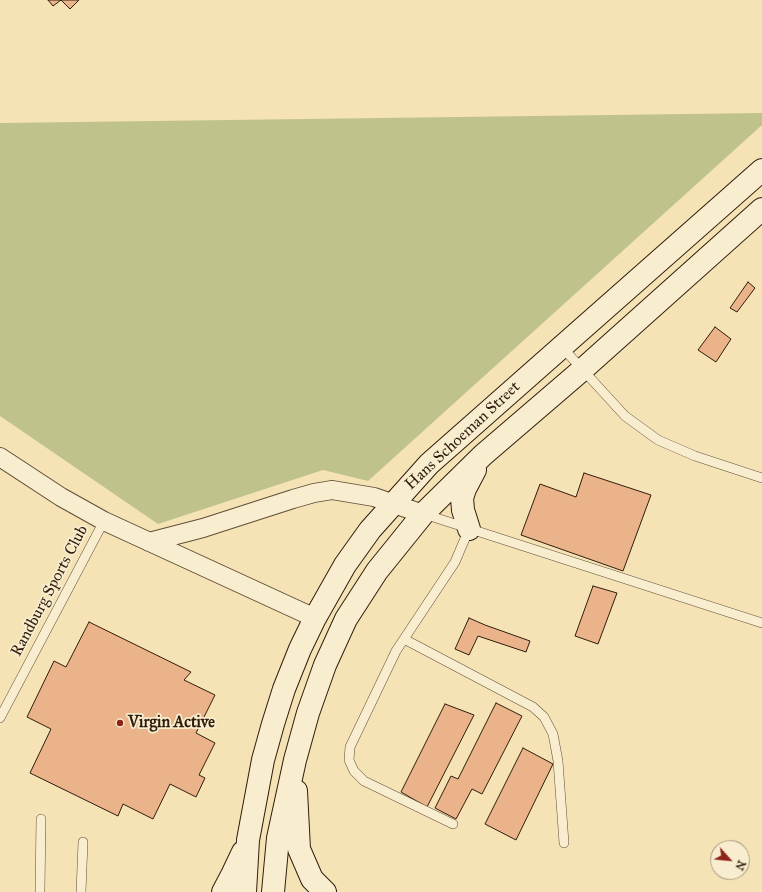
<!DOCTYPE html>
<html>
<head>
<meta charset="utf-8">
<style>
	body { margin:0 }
	#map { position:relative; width:762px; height:892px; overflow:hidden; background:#f5e3b5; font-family:"IM FELL Great Primer",serif }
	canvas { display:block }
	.north { position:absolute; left:710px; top:840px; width:40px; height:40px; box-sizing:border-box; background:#f8edcf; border:1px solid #a89981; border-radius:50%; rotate:117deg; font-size:11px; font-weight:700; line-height:16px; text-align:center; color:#301c0d }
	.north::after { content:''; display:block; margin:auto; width:14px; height:18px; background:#8f2418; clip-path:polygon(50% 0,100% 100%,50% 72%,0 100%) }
</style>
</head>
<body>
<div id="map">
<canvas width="762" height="892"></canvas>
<div class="north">N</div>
</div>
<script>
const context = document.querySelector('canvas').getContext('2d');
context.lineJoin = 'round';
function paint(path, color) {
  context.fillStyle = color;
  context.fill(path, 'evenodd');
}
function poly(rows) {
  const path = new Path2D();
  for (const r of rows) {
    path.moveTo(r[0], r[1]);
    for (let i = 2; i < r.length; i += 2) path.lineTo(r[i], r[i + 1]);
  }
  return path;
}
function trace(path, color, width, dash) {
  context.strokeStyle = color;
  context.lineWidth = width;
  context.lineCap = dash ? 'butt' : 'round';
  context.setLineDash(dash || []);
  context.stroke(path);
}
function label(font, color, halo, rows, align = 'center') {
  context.font = font + ' "IM FELL Great Primer",serif';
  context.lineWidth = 3.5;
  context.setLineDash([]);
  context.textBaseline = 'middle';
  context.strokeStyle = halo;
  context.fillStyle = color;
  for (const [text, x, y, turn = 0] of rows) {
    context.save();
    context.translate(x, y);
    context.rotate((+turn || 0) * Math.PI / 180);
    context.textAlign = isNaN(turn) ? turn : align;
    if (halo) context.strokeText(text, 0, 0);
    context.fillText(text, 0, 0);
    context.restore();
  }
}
const green = poly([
	[762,113,762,125,368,481,323,470,158,524,0,416,0,123]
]);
const building = poly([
	[48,0,61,0,53,6,48,0],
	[61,0,79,0,70,9,61,0],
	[748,282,755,288,737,312,730,308,748,282],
	[715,327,731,339,716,362,698,350,715,327],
	[584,473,651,495,623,571,521,535,540,484,576,497,584,473],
	[593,586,617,593,598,644,575,636,593,586],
	[469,618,485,625,530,641,526,652,478,636,469,655,455,649,469,618],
	[89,622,191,672,184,680,215,695,196,733,215,743,199,775,205,778,196,797,170,784,153,819,123,804,118,816,30,773,51,729,27,717,54,661,66,667,89,622],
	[496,703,522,716,482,794,472,789,456,819,435,808,451,776,458,779,496,703],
	[445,704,474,715,427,807,401,792,445,704],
	[523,748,553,764,516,840,485,824,523,748]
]);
const lane = poly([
	[561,346,625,416,658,440,695,456,762,478],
	[424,514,762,623],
	[404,639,533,707,544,717,553,734,558,761,564,843],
	[0,718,104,521],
	[453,824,364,781,354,771,349,760,350,747,396,651,455,562,469,529],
	[40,890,41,819],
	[81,892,83,842]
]);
const street = poly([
	[0,457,61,497,104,521,315,618],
	[149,542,203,528,293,499,314,493,332,490,374,497,423,514]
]);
const secondary = poly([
	[469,529,463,510,462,498,465,489,475,470],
	[296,791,299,849,312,879,325,892],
	[223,892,233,873,243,852],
	[245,892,248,840,263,760,273,724,284,689,300,649,315,618,345,565,370,530,429,464,762,170],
	[273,892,278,838,295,760,308,713,325,665,346,619,377,571,423,514,483,455,582,370,762,209]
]);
const markers = [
	[120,723,4,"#8f2418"]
];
const streetNames = [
	["Hans Schoeman Street",463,436,-43],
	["Randburg Sports Club",50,591,-62]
];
const poiNames = [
	["Virgin Active",128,723]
];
paint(green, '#bfc38b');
paint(building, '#ebb38a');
trace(building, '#301c0d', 1);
trace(lane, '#614e37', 10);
trace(street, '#614e37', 20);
trace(secondary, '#301c0d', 24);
trace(lane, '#f8edcf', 9);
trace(street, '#f8edcf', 18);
trace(secondary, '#f8edcf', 22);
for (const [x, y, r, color] of markers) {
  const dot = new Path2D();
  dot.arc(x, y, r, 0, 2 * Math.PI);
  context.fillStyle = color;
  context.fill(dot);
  trace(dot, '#f8edcf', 1.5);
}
label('16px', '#301c0d', '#f8edcf', streetNames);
label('bold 16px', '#301c0d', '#f8edcf', poiNames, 'left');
</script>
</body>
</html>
